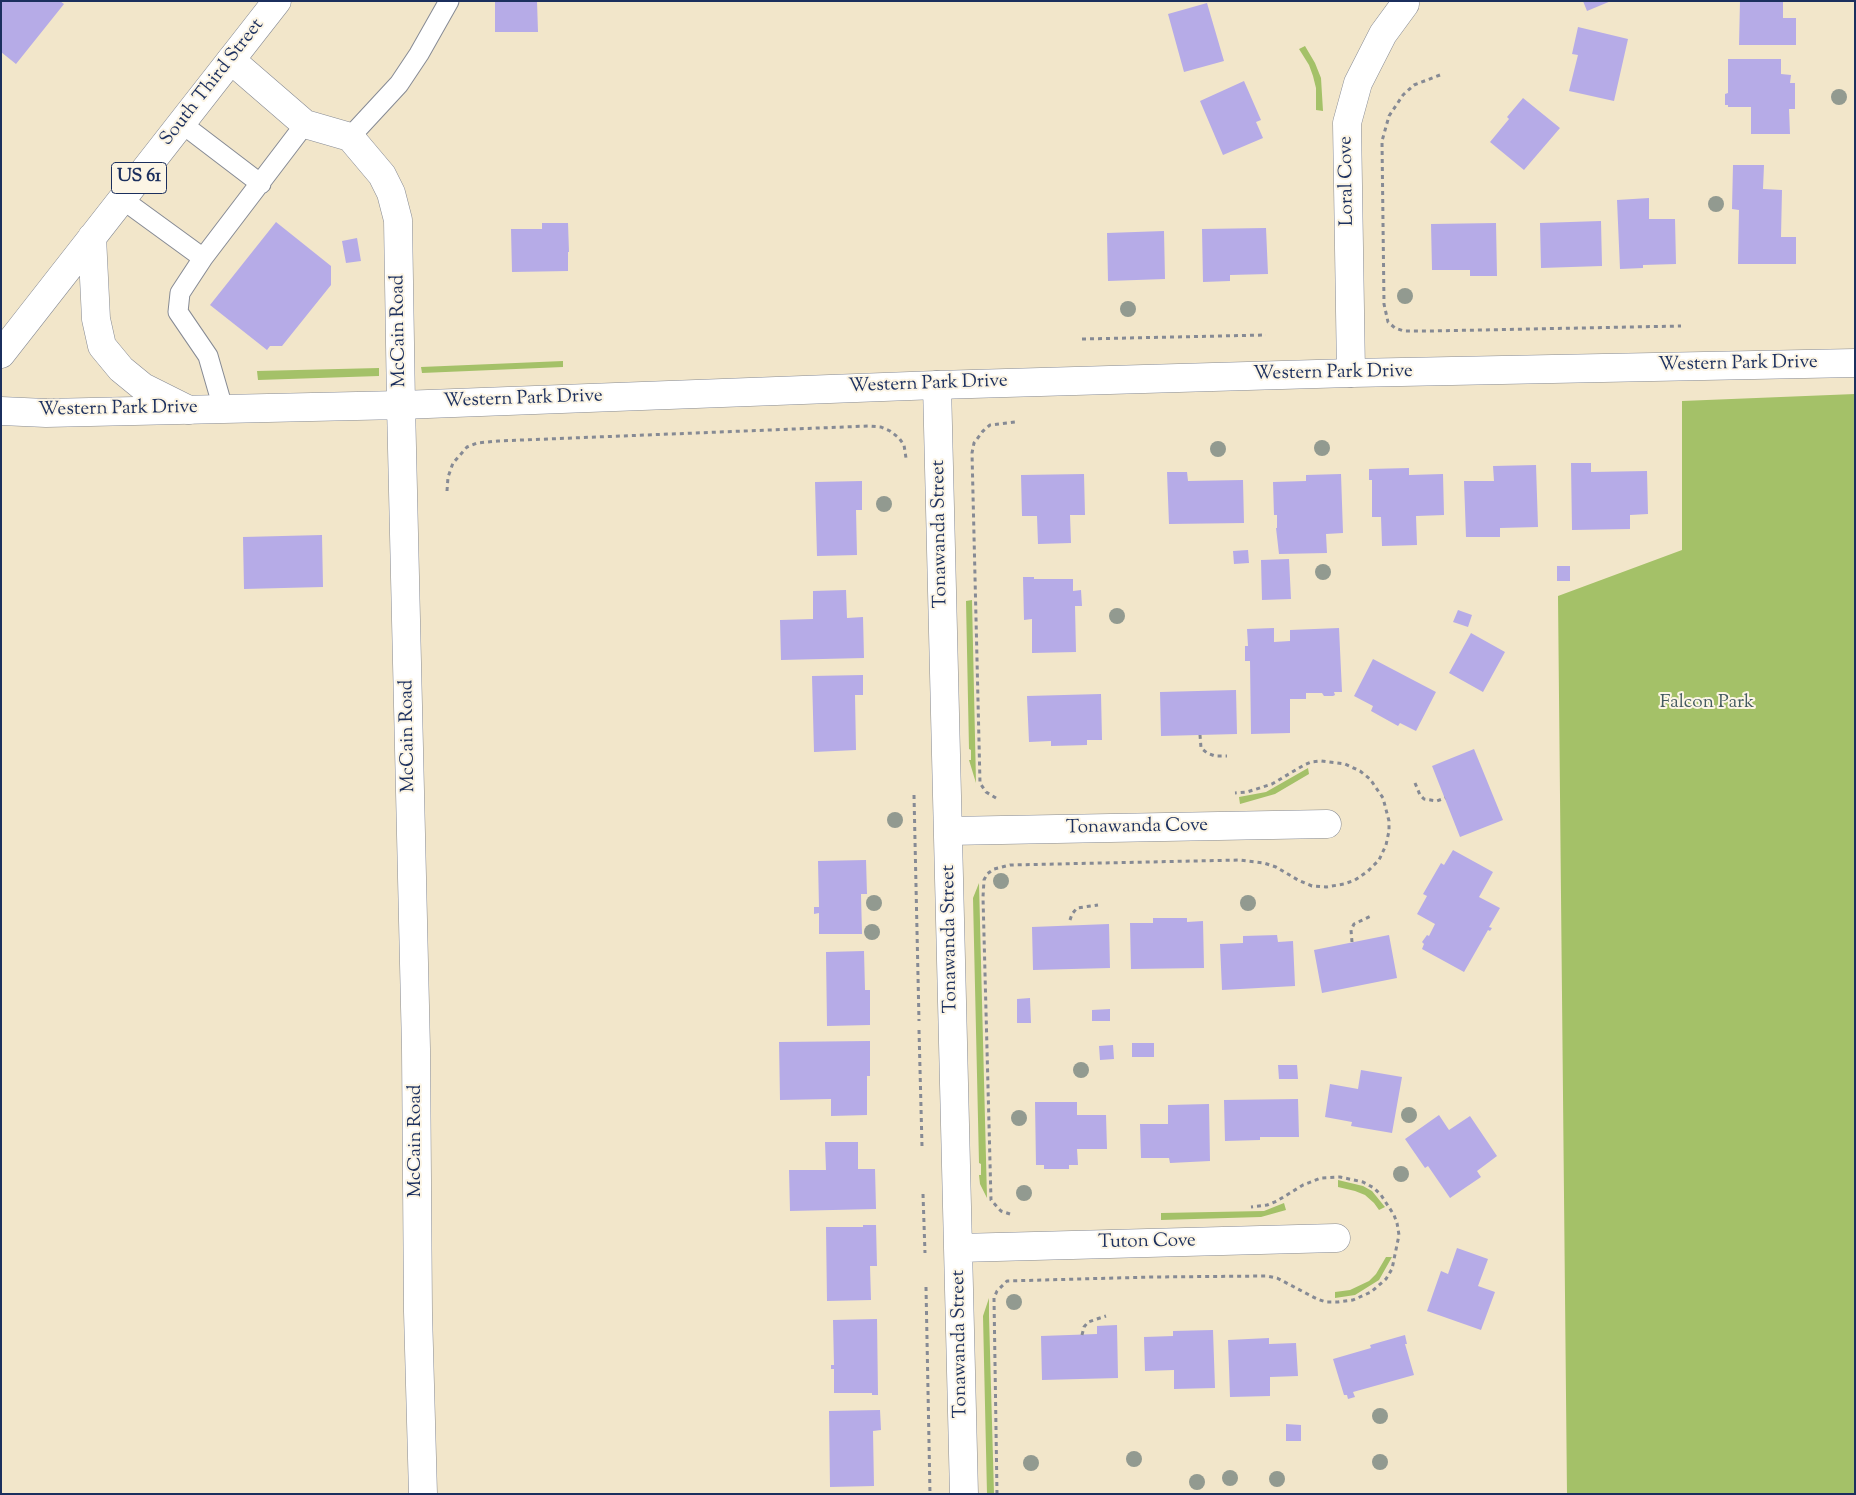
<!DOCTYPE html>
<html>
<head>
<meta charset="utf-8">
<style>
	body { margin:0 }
	#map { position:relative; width:1856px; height:1495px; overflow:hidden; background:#f2e6ca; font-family:"Sorts Mill Goudy",serif }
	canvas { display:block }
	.frame { position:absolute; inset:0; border:2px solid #1b2f5e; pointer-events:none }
</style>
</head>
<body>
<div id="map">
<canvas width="1856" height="1495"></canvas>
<div class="frame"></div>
</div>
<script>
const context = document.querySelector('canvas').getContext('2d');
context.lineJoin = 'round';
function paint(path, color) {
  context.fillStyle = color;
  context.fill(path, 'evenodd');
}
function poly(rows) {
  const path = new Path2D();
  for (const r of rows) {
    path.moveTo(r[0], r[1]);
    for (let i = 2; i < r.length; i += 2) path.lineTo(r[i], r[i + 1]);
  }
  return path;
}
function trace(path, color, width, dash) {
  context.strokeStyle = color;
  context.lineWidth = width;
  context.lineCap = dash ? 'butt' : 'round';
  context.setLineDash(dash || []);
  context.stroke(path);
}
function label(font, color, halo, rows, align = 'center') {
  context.font = font + ' "Sorts Mill Goudy",serif';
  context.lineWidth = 4;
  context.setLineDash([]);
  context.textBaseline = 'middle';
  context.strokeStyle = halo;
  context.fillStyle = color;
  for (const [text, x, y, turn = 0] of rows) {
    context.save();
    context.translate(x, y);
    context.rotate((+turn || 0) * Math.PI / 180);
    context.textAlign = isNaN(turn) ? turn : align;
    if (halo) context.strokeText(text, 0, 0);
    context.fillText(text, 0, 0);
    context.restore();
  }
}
const green = poly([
	[1305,46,1315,63,1321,78,1323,111,1316,110,1316,88,1313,76,1309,65,1299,49],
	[563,361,563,367,422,373,421,367],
	[379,368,379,376,258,380,257,371],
	[1855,394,1855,1494,1567,1494,1558,596,1682,550,1682,401],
	[972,600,976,783,969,760,971,760,971,750,969,749,966,601],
	[1308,768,1309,774,1275,794,1240,804,1239,797,1266,792],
	[979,883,987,1198,980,1184,979,1175,981,1175,981,1164,979,1163,973,898],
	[1338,1180,1363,1186,1372,1191,1385,1207,1379,1210,1374,1203,1365,1195,1355,1191,1338,1187],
	[1284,1203,1286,1210,1261,1217,1161,1220,1161,1213,1264,1211],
	[1386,1257,1392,1257,1379,1280,1355,1295,1335,1298,1335,1292,1350,1290,1369,1281,1376,1274],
	[989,1298,989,1316,994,1494,987,1494,983,1316]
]);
const building = poly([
	[1,1,60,1,64,4,16,64,1,52],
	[495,1,537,1,538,32,495,32],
	[1583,1,1611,1,1587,11],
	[1740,1,1783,1,1783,18,1796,18,1796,45,1739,45],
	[1207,3,1224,61,1184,72,1168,14],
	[1578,27,1628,39,1614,101,1569,91,1578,55,1572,54],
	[1728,59,1781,59,1781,74,1791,75,1790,83,1795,83,1795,109,1789,109,1790,134,1751,134,1751,107,1728,107,1728,105,1725,105,1725,94,1728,93],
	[1244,81,1261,120,1256,122,1263,138,1223,155,1200,101],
	[1523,98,1560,128,1524,170,1490,142,1509,119,1507,117],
	[1733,165,1764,165,1763,189,1782,190,1781,237,1796,237,1796,264,1738,264,1739,210,1732,209],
	[1649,198,1649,219,1675,219,1676,264,1643,265,1643,268,1620,269,1617,200],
	[1601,221,1602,266,1541,268,1540,223],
	[276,222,331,266,331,285,282,346,270,346,267,350,210,305],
	[542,223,568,223,569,252,568,252,568,271,512,272,511,229,542,229],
	[1496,223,1497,276,1470,276,1470,270,1432,270,1431,224],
	[1266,228,1268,274,1230,275,1230,281,1203,282,1202,229],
	[1164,231,1165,279,1108,281,1107,233],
	[357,238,361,261,346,263,342,241],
	[1571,463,1591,463,1591,472,1647,471,1648,514,1630,515,1630,529,1572,530],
	[1536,465,1538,527,1500,528,1500,537,1466,537,1464,481,1494,481,1493,466],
	[1409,468,1409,475,1443,474,1444,515,1416,516,1417,545,1382,546,1381,517,1372,517,1372,480,1369,480,1369,469],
	[1167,472,1187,472,1188,481,1243,480,1244,523,1169,524],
	[1084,474,1085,515,1070,515,1071,543,1038,544,1037,516,1022,516,1021,475],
	[1341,474,1343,533,1326,534,1327,553,1279,554,1276,528,1277,528,1277,515,1274,515,1273,482,1306,481,1306,475],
	[862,481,862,510,856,510,857,555,817,556,815,482],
	[322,535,323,587,244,589,243,537],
	[1248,550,1249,563,1234,564,1233,551],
	[1289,559,1291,599,1262,600,1261,560],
	[1557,566,1570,566,1570,581,1557,581],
	[1023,577,1034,577,1034,579,1073,579,1073,591,1081,590,1082,606,1075,606,1076,652,1032,653,1032,619,1024,620],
	[846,590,847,618,863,617,864,658,781,660,780,620,813,619,813,591],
	[1458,610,1472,615,1468,627,1453,622],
	[1274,628,1274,642,1290,641,1290,630,1339,628,1342,692,1334,692,1335,695,1333,696,1324,696,1322,693,1306,693,1306,699,1290,699,1290,733,1251,734,1250,661,1245,661,1245,646,1248,646,1247,629],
	[1471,633,1505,652,1483,692,1449,673],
	[1373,659,1436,692,1416,731,1400,723,1398,726,1371,711,1373,706,1354,696],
	[863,675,863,695,855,695,856,750,814,752,812,676],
	[1236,690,1237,734,1161,736,1160,692],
	[1101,694,1102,740,1087,740,1087,745,1051,746,1051,741,1029,742,1027,696],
	[1474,749,1503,820,1460,837,1432,766],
	[1453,850,1493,872,1479,897,1500,908,1489,927,1492,928,1490,931,1488,930,1464,972,1422,949,1424,944,1422,942,1427,935,1429,936,1435,924,1417,914,1427,896,1423,894,1441,863,1444,865],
	[866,860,867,894,861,894,862,934,819,934,819,913,814,914,814,907,819,907,818,861],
	[1153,918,1187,918,1187,922,1203,921,1204,968,1131,969,1130,923,1153,923],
	[1109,924,1110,968,1033,970,1032,927],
	[1277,935,1278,942,1293,941,1295,986,1222,990,1220,944,1243,943,1243,936],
	[1389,935,1397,978,1322,993,1314,950],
	[864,951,865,990,870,990,870,1025,827,1026,826,952],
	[1030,998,1031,1023,1017,1023,1017,999],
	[1110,1009,1110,1021,1092,1021,1092,1010],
	[870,1041,870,1076,867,1076,867,1115,831,1116,831,1099,780,1100,779,1042],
	[1132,1043,1154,1043,1154,1057,1132,1057],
	[1113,1045,1114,1059,1100,1060,1099,1046],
	[1278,1065,1297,1065,1298,1079,1279,1079],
	[1361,1070,1402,1077,1392,1133,1351,1126,1352,1122,1325,1117,1330,1084,1358,1089],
	[1298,1099,1299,1137,1260,1137,1260,1140,1225,1141,1224,1100],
	[1035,1102,1077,1102,1077,1115,1106,1115,1107,1149,1077,1149,1078,1165,1069,1165,1069,1169,1044,1169,1044,1165,1036,1165],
	[1209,1104,1210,1161,1170,1163,1169,1158,1141,1158,1140,1124,1168,1124,1168,1105],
	[1439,1115,1449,1130,1470,1116,1497,1156,1477,1171,1481,1177,1450,1198,1428,1166,1425,1168,1405,1139],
	[825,1142,858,1142,858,1169,875,1169,876,1209,790,1211,789,1170,826,1170],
	[863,1225,876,1225,877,1266,870,1266,871,1300,827,1301,826,1227,863,1227],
	[1457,1248,1488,1259,1478,1286,1495,1292,1481,1330,1427,1311,1441,1271,1448,1274],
	[877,1319,878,1395,872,1395,872,1393,834,1393,834,1369,831,1369,831,1365,834,1365,833,1320],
	[1117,1325,1118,1378,1042,1380,1041,1336,1097,1334,1097,1326],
	[1213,1330,1215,1388,1174,1389,1174,1370,1145,1371,1144,1337,1173,1336,1173,1331],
	[1405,1335,1407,1344,1405,1344,1414,1375,1353,1392,1355,1397,1348,1399,1347,1395,1344,1395,1333,1359,1371,1348,1370,1345],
	[1269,1338,1269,1344,1296,1343,1298,1376,1270,1377,1270,1396,1230,1397,1228,1340],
	[880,1410,881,1430,873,1431,874,1486,830,1487,829,1411],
	[1286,1424,1301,1425,1301,1441,1286,1441]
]);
const path = poly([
	[1440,75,1414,85,1403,95,1389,116,1382,141,1384,304,1388,322,1395,328,1404,331,1430,331,1681,326],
	[1082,339,1266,335],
	[447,491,448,477,453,463,467,447,477,443,498,441,868,426,881,427,890,431,899,438,904,445,906,458],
	[1200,735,1201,748,1207,753,1215,756,1227,756],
	[1415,783,1420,795,1424,799,1437,801,1445,798],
	[914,795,919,1021],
	[996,798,986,792,980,783,972,453,974,443,983,431,990,425,1015,422],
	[1070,920,1072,914,1077,908,1098,905],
	[1352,942,1351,930,1354,924,1371,916],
	[919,1030,922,1146],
	[923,1194,925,1253],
	[1010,1214,1001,1211,991,1200,983,897,984,880,987,874,994,869,1010,865,1240,860,1264,863,1276,867,1298,880,1312,886,1326,887,1344,884,1355,880,1368,871,1379,860,1386,845,1389,831,1389,821,1383,798,1370,779,1360,771,1345,764,1321,761,1311,762,1304,765,1272,784,1247,792,1235,793],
	[926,1287,930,1494],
	[1082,1335,1084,1327,1088,1322,1106,1316],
	[997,1494,994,1298,997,1291,1007,1281,1152,1277,1267,1276,1277,1278,1317,1299,1326,1302,1338,1302,1353,1300,1371,1292,1386,1279,1392,1269,1399,1235,1397,1223,1394,1215,1381,1195,1374,1188,1363,1182,1340,1177,1321,1178,1303,1185,1277,1201,1267,1205,1251,1207]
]);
const service = poly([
	[181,123,261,184],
	[350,137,399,84,419,54,449,1],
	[122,199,203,258],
	[223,408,208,356,178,312,180,293,203,258,305,124]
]);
const minor = poly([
	[231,60,305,124,350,137,382,175,391,193,398,220,401,405],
	[1351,373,1347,123,1358,83,1383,34,1405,4],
	[937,385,964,1494],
	[948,831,1327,824],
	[959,1248,1336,1238]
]);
const tertiary = poly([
	[401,405,416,1049,418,1312,423,1494],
	[1,411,46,413,401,405,937,385,1351,373,1855,363]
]);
const trunk = poly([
	[92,237,96,319,102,346,121,369,143,387,189,410],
	[1,354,277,1]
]);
const trees = [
	[1839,97],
	[1716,204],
	[1405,296],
	[1128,309],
	[1322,448],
	[1218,449],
	[884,504],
	[1323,572],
	[1117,616],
	[895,820],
	[1001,881],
	[874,903],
	[1248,903],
	[872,932],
	[1081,1070],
	[1409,1115],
	[1019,1118],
	[1401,1174],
	[1024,1193],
	[1014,1302],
	[1380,1416],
	[1134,1459],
	[1380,1462],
	[1031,1463],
	[1230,1478],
	[1277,1479],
	[1197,1482]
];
const shields = [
	[139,178,55]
];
const shieldNames = [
	["US 61",139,178]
];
const streetNames = [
	["South Third Street",213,83,-52],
	["Loral Cove",1348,181,-91],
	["McCain Road",400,331,-91],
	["Western Park Drive",1738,365,-1],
	["Western Park Drive",1333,374,-1],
	["Western Park Drive",928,385,-2],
	["Western Park Drive",523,400,-2],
	["Western Park Drive",118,410,-1],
	["Tonawanda Street",941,534,-91],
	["McCain Road",409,736,-91],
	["Tonawanda Cove",1137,828,-1],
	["Tonawanda Street",951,939,-91],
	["McCain Road",417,1141,-90],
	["Tuton Cove",1147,1243,-1],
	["Tonawanda Street",961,1344,-91]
];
const parkNames = [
	["Falcon Park",1707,704]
];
paint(green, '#a4c168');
paint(building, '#b6abe7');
trace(service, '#868a94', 21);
trace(minor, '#868a94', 29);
trace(tertiary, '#868a94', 29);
trace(trunk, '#868a94', 29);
trace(path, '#868a94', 3, [4, 4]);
trace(service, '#fff', 19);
trace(minor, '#fff', 28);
trace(tertiary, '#fff', 28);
trace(trunk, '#fff', 28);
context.fillStyle = '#929a90';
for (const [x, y] of trees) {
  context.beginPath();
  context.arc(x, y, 8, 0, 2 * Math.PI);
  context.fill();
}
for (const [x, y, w] of shields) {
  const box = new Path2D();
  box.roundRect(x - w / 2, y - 15.5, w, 31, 4);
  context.fillStyle = '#fcf5e5';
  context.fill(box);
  trace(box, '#1b2f5e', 1);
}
label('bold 18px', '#1b2f5e', null, shieldNames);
label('19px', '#1b2f5e', '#fcf5e5', streetNames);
label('19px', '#445b61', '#fcf5e5', parkNames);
</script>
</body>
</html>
